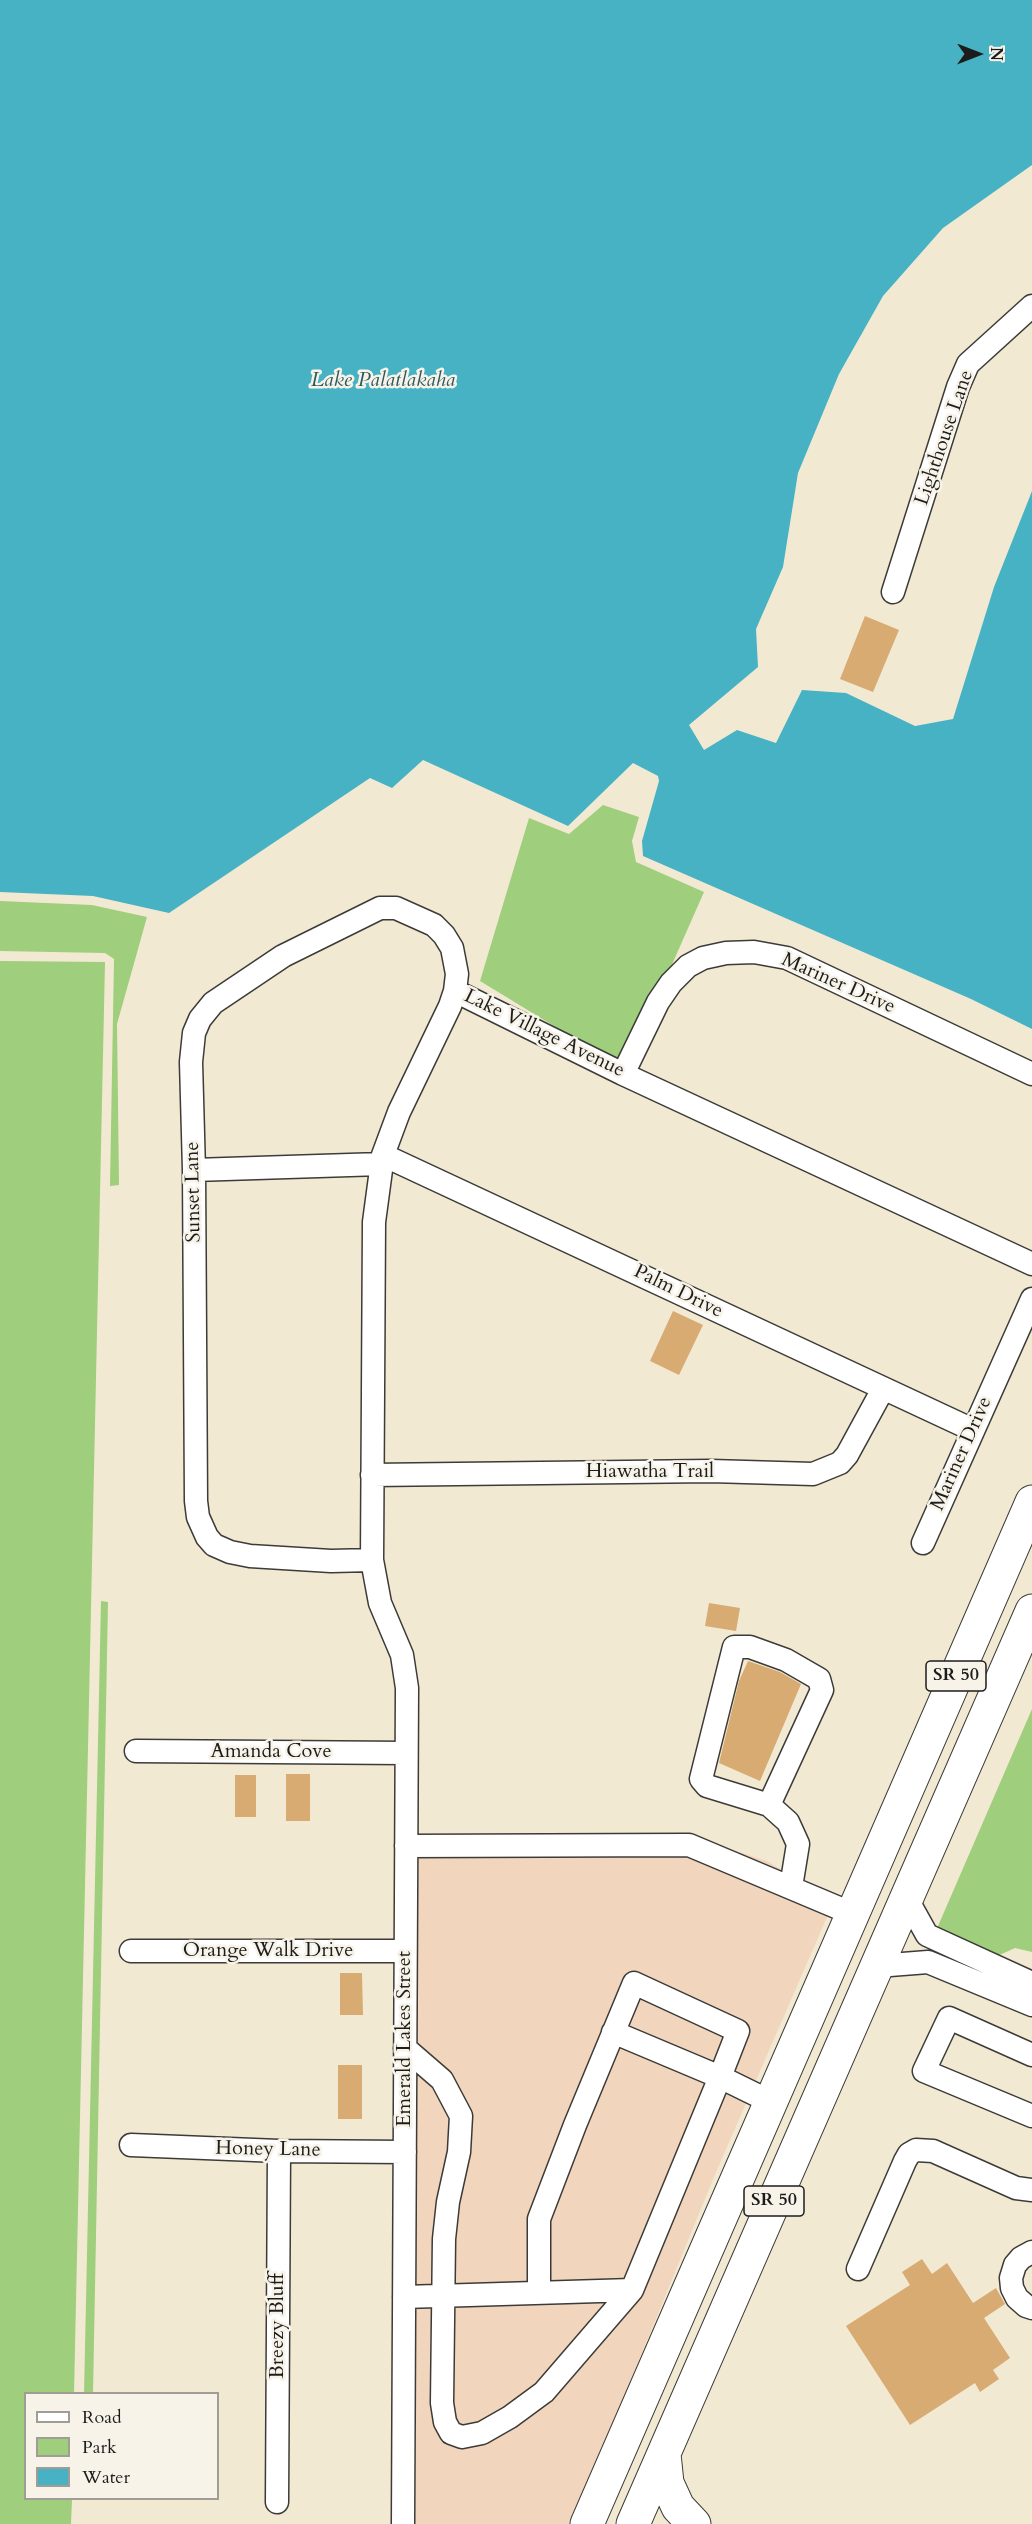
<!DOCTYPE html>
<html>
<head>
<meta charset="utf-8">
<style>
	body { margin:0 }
	#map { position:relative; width:1032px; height:2524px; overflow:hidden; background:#f2e9d3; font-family:Cardo,serif }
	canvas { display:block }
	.legend { position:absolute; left:24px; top:2392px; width:195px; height:108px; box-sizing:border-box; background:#f7f3e8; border:2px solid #9f9d96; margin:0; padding:8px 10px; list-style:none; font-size:18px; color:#1c1c1c }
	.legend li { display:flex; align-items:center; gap:12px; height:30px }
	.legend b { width:30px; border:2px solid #9f9d96 }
	.north { position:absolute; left:948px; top:24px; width:60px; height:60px; -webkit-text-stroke:4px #f7f3e8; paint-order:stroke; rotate:90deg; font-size:16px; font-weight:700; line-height:24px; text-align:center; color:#1c1c1c }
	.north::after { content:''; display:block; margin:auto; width:21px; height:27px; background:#1c1c1c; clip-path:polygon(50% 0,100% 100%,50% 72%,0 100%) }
</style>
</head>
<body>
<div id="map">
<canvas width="1032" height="2524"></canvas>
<ul class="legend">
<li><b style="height:8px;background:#fff"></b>Road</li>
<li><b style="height:16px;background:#9fce7c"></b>Park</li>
<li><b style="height:16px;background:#46b2c4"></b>Water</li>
</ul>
<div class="north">N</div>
</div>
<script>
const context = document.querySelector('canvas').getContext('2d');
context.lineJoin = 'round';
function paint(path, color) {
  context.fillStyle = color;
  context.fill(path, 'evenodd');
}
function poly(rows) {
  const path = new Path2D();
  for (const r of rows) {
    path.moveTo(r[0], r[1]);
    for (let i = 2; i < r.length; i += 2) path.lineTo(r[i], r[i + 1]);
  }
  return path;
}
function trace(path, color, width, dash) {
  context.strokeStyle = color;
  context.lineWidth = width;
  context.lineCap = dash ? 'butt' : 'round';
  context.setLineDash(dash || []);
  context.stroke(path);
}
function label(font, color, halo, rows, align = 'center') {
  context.font = font + ' Cardo,serif';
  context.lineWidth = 5;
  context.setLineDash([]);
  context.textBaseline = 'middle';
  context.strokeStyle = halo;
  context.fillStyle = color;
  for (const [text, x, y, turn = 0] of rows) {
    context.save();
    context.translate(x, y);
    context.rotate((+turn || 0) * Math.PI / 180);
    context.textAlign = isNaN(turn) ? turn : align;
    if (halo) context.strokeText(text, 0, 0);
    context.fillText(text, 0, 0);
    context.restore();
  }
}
const built = poly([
	[698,1839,767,1861,834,1901,714,2177,572,2524,415,2524,417,1842]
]);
const green = poly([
	[603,805,639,817,632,841,636,862,704,892,670,969,647,998,618,1059,567,1034,480,981,529,818,569,834],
	[0,901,92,905,147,917,117,1024,119,1185,110,1186,114,959,105,953,0,951],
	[0,961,105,962,74,2393,26,2394,26,2498,72,2499,71,2524,0,2524],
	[101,1601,108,1602,93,2393,84,2394],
	[1032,1709,1032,1952,1015,1948,993,1958,935,1933]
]);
const water = poly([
	[0,0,1032,0,1032,165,943,228,883,296,839,374,798,473,783,567,756,629,758,667,689,725,704,750,737,730,776,743,802,690,846,693,915,726,953,719,994,587,1032,491,1032,1029,971,999,643,856,642,841,659,781,658,776,633,763,568,826,423,760,392,788,370,778,169,913,93,896,0,892]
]);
const building = poly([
	[865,616,899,630,873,692,840,679],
	[673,1311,703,1325,679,1375,650,1361],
	[709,1603,740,1608,736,1631,705,1626],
	[748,1661,780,1672,801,1684,760,1781,719,1763,739,1681],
	[286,1774,310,1774,310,1821,286,1821],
	[235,1775,256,1775,256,1817,235,1817],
	[340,1973,362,1973,363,2015,340,2015],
	[338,2065,362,2065,362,2119,338,2119],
	[922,2259,932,2274,947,2263,973,2303,996,2288,1005,2304,984,2318,1010,2358,993,2370,999,2379,980,2392,975,2383,910,2425,846,2326,910,2285,902,2272]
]);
const minor = poly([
	[893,592,958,387,968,364,1032,306],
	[455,991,623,1074,1032,1264],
	[623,1074,658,1002,671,983,688,966,703,958,726,953,754,952,787,958,1032,1074],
	[383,1155,973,1430],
	[194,1170,381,1164],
	[372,1475,711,1471,813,1474,840,1463,847,1455,883,1389],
	[923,1543,1032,1299],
	[372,1560,331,1561,250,1556,230,1552,214,1545,207,1537,198,1517,196,1501,194,1170,191,1062,194,1033,200,1019,213,1003,283,956,380,908,396,908,434,925,444,935,452,948,457,974,455,991,450,1006,399,1112,383,1155,374,1222,372,1560,380,1603,402,1655,407,1688,403,2524],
	[136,1751,406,1753],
	[769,1805,822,1690,819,1679,786,1660,750,1647,734,1647,701,1779,707,1786,769,1805,788,1822,798,1844,791,1887],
	[406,1846,689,1845,853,1914],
	[907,1899,927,1935,1032,1983],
	[131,1951,405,1951],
	[877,1966,928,1962,1032,2005],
	[405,2048,442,2080,461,2116,459,2152,448,2202,444,2239,442,2403,445,2422,451,2433,462,2437,482,2433,510,2417,544,2392,632,2290],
	[1032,2055,949,2018,924,2071,1032,2116],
	[131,2145,279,2151,405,2152],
	[1032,2252,1021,2258,1015,2265,1011,2278,1012,2288,1017,2298,1026,2306,1032,2308],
	[858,2269,905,2161,909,2154,916,2150,933,2151,1016,2188,1032,2190],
	[539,2292,539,2219,575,2125,634,1983,738,2031,720,2077,613,2032],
	[404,2297,632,2290,720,2077,771,2102],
	[277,2502,279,2151]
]);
const highway = poly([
	[664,2454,667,2483,678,2507,694,2524],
	[587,2524,1032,1502],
	[633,2524,1032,1611]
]);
const shields = [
	[956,1676,60],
	[774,2201,60]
];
const shieldNames = [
	["SR 50",956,1676],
	["SR 50",774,2201]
];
const streetNames = [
	["Lighthouse Lane",945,438,-71],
	["Mariner Drive",838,984,24],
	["Lake Village Avenue",544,1034,26],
	["Sunset Lane",194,1192,-91],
	["Palm Drive",678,1292,26],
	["Mariner Drive",962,1454,-66],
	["Hiawatha Trail",650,1472],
	["Amanda Cove",271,1752],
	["Orange Walk Drive",268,1951],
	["Emerald Lakes Street",405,2039,-90],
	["Honey Lane",268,2150,1],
	["Breezy Bluff",278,2326,-90]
];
const waterNames = [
	["Lake Palatlakaha",383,381]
];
paint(built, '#f2d5bd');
paint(green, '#9fce7c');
paint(water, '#46b2c4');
paint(building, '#d8ab72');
trace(minor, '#3c3b37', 25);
trace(highway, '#3c3b37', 35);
trace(minor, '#fff', 22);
trace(highway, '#fff', 33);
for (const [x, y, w] of shields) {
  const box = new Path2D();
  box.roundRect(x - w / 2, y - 15, w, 30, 4.5);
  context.fillStyle = '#f7f3e8';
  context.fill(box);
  trace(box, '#1c1c1c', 1.5);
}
label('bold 18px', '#1c1c1c', null, shieldNames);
label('20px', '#1c1c1c', '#f7f3e8', streetNames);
label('italic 21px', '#2d585f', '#f7f3e8', waterNames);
</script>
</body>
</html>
